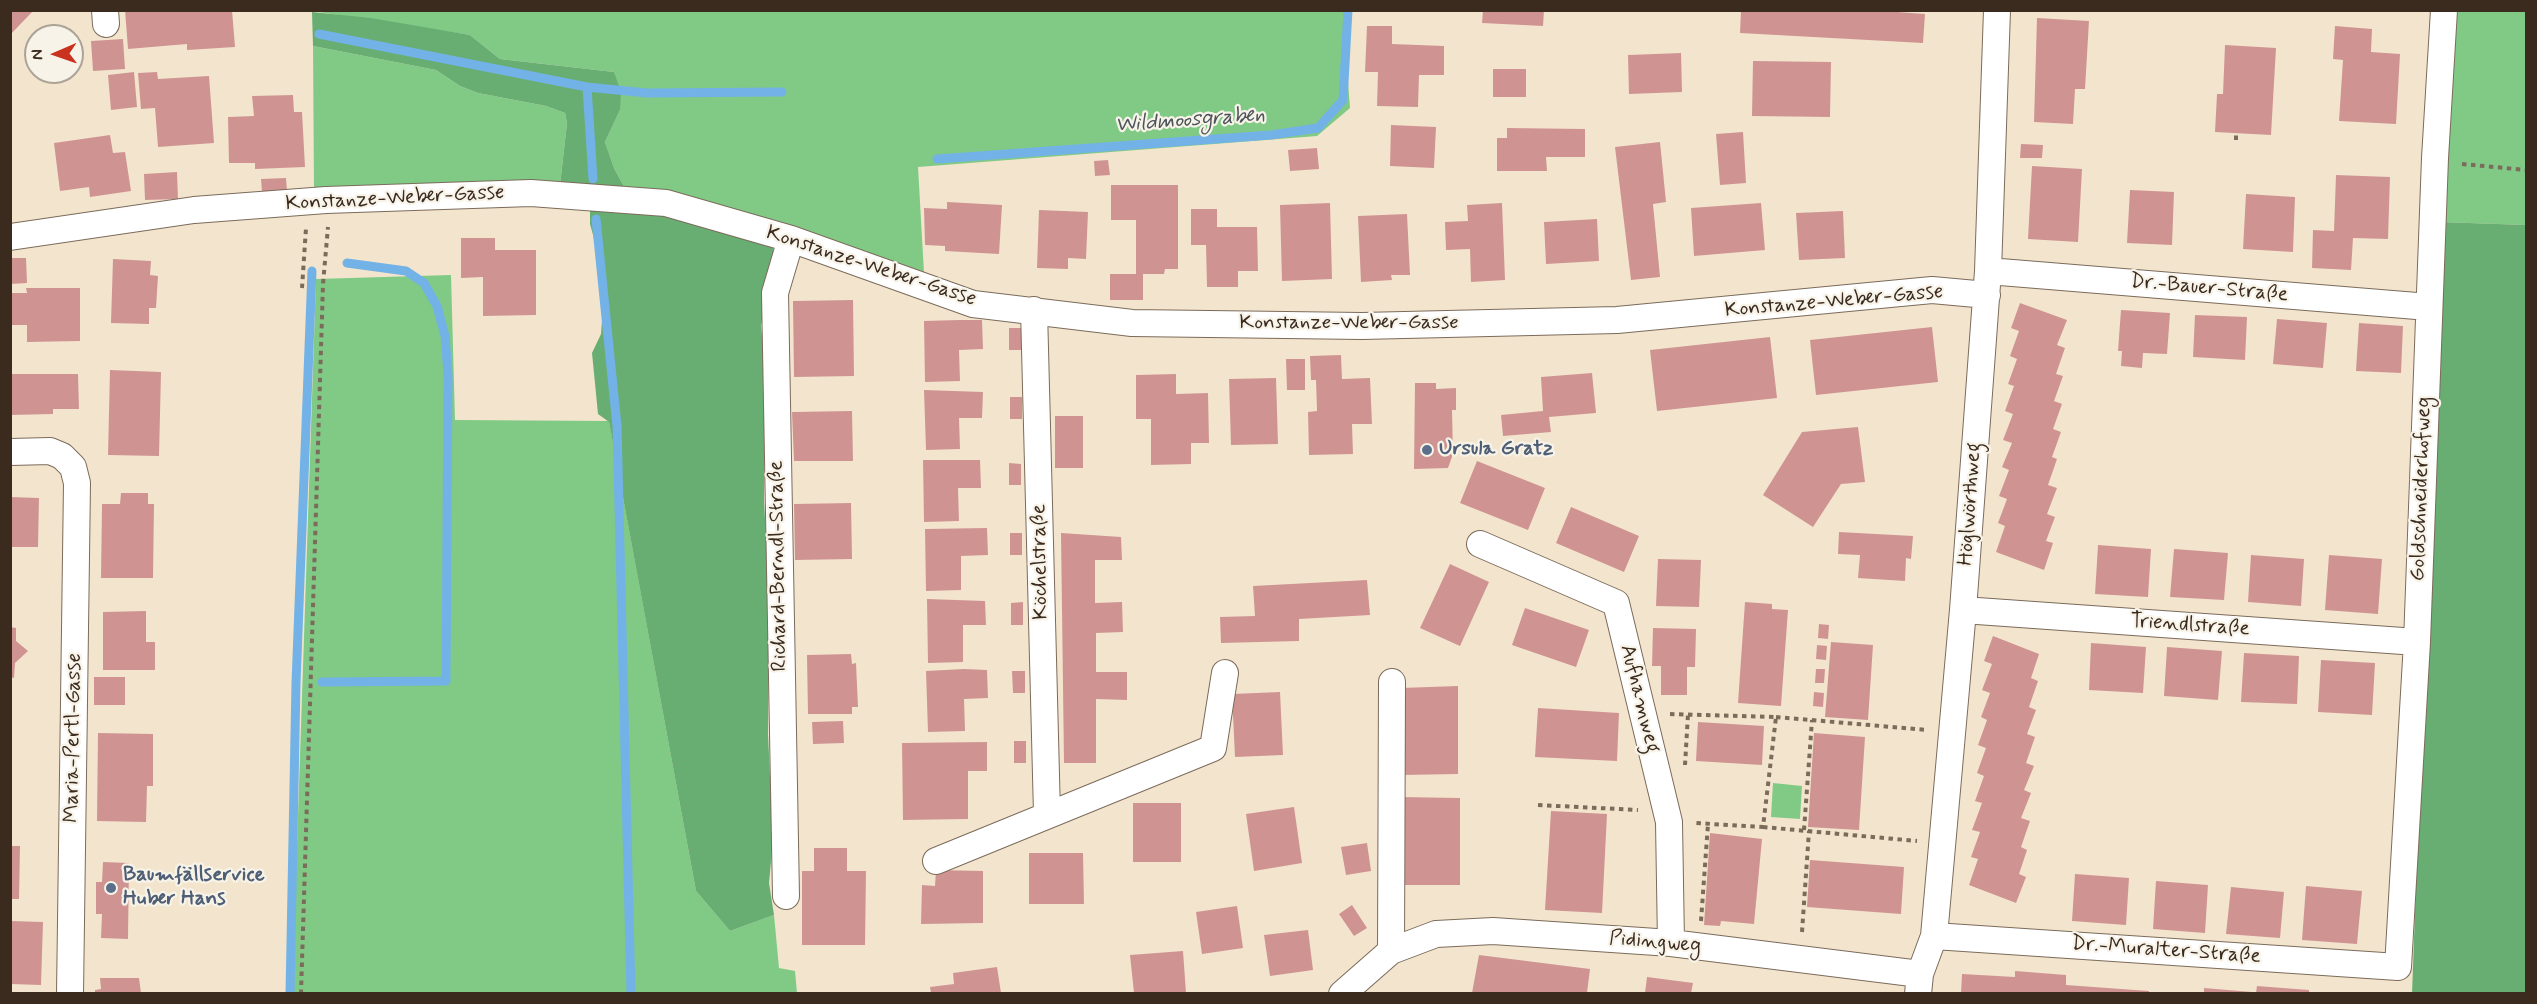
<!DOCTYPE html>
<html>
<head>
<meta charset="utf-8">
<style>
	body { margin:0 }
	#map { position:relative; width:2537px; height:1004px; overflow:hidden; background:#f3e5cd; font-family:Mynerve,sans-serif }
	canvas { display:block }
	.frame { position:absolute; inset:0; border:12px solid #3b2a1e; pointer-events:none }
	.north { position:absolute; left:24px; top:24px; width:60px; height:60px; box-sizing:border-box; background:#f7f3e8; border:2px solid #aca397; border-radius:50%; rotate:268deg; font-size:16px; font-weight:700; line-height:24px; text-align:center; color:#3b2a1e }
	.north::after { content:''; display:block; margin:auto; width:21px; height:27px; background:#c8321e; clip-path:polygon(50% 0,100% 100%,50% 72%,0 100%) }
</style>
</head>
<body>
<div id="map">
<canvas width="2537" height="1004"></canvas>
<div class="frame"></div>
<div class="north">N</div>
</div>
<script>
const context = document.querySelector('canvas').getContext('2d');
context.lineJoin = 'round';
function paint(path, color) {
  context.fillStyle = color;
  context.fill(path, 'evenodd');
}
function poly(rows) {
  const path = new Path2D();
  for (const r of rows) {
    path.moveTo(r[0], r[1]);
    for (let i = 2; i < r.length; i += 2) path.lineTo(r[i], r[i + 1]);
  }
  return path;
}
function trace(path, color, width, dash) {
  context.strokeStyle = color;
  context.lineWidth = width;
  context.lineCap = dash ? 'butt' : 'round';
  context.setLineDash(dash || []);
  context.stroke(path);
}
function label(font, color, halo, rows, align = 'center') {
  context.font = font + ' Mynerve,sans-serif';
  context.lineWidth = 4.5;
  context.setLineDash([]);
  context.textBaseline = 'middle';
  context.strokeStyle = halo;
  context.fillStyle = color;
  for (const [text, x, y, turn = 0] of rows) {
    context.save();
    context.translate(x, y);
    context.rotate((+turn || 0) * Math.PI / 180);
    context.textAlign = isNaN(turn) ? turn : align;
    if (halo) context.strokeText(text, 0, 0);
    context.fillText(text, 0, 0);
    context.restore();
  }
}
const green = poly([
	[312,11,1346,11,1343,18,1350,108,1317,136,918,167,924,273,772,219,627,192,614,168,605,142,620,110,614,72,500,59,470,35],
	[2454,11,2526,11,2526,225,2440,222],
	[313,46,436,70,460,86,478,93,546,106,565,113,567,123,560,185,314,193],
	[451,275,455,420,609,421,696,891,730,931,774,915,779,968,795,971,797,993,292,994,316,279],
	[1773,783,1802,786,1800,819,1771,817]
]);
const forest = poly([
	[312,12,371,18,470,35,500,59,614,72,621,92,620,110,605,142,614,168,627,192,696,203,772,219,774,274,761,325,765,369,764,501,769,587,768,734,773,840,769,883,774,915,730,931,696,891,609,422,598,414,592,353,601,334,603,307,595,242,590,224,590,190,560,185,567,123,565,113,546,106,478,93,460,86,436,70,313,46],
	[2440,222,2526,225,2526,993,2412,994]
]);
const stream = poly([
	[319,34,587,87,647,93,782,92],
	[587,87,593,179],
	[937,159,1271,135,1318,128,1343,100,1348,10],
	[596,219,617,426,631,994],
	[322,682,446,681,448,374,445,336,437,306,424,283,406,271,347,263],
	[290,994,296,683,312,271]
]);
const building = poly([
	[10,10,34,10,10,35],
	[125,10,232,10,235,47,187,50,187,44,128,49],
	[1483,10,1544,10,1543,26,1482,23],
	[1741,10,1870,10,1925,14,1923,43,1740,33],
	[2037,18,2089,21,2085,89,2075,89,2073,124,2034,122],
	[1367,26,1392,26,1392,44,1444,46,1444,75,1419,75,1418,107,1377,106,1378,72,1365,72],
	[2335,26,2372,29,2371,52,2400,54,2396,124,2339,121,2343,60,2333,59],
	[123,39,125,69,93,71,91,41],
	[2225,45,2276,48,2271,135,2215,132,2217,94,2223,94],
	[1681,53,1682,92,1629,94,1628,55],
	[1753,61,1831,62,1830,117,1752,116],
	[1493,69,1526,69,1526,97,1493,97],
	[134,72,137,107,111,110,108,75],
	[157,72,158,79,209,76,214,143,158,147,155,108,141,109,138,73],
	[293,95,294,112,302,112,305,167,255,169,255,163,229,163,228,117,254,116,252,96],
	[1391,125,1436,127,1434,168,1390,166],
	[1507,128,1585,129,1585,157,1546,157,1547,171,1497,171,1497,138,1507,138],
	[1743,132,1746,183,1720,185,1716,134],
	[110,135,113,153,125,152,131,191,90,197,89,187,60,191,54,143],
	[1660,142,1666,202,1653,204,1660,277,1631,280,1615,147],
	[2021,144,2043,145,2042,158,2020,158],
	[1317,148,1319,169,1290,171,1288,150],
	[1108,160,1110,175,1095,176,1094,161],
	[2032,166,2082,169,2078,242,2028,239],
	[177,172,178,199,145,200,144,174],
	[2336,175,2390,177,2388,239,2353,238,2351,270,2312,268,2313,230,2334,231],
	[286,178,287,191,262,192,261,179],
	[1111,185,1178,185,1178,269,1165,269,1164,274,1143,274,1143,300,1110,300,1110,274,1136,274,1136,220,1111,220],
	[2130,190,2174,192,2172,245,2127,243],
	[2246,194,2295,197,2293,252,2243,249],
	[947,202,1002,205,999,254,945,251,945,246,925,245,924,208,947,209],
	[1330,203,1332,279,1282,281,1280,205],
	[1502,203,1505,280,1471,282,1470,249,1446,250,1445,222,1468,221,1467,205],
	[1761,203,1765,250,1694,256,1691,208],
	[1191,209,1217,209,1217,227,1257,227,1258,271,1238,271,1238,287,1207,287,1206,245,1191,245],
	[1039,210,1088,212,1086,259,1068,258,1068,269,1037,268],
	[1843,211,1845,258,1799,260,1796,213],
	[1407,214,1410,275,1391,275,1392,280,1361,282,1358,216],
	[1597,219,1599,261,1546,264,1544,222],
	[461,238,495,238,495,250,536,250,536,315,483,316,483,277,461,278],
	[10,258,26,258,27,283,10,284],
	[113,259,151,261,150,275,158,276,156,308,149,308,149,324,111,323],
	[26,288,80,288,80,341,27,342,27,325,10,325,10,293,27,293],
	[853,300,854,376,794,377,793,301],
	[2020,303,2067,320,2057,345,2065,348,2056,374,2063,376,2054,401,2062,404,2053,429,2061,432,2052,457,2057,459,2048,485,2057,488,2047,514,2055,517,2046,541,2053,543,2044,570,1996,552,2005,526,1998,523,2007,499,1999,496,2009,470,2002,467,2012,443,2003,440,2013,414,2005,411,2014,386,2008,384,2017,359,2010,356,2019,331,2011,328],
	[2121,310,2170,313,2167,354,2143,353,2142,368,2121,366,2122,351,2118,351],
	[2195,315,2247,317,2245,360,2193,357],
	[2277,319,2327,323,2323,368,2273,364],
	[959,320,982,320,983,349,959,350,960,381,925,382,924,321],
	[2359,323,2403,326,2401,373,2356,371],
	[1932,327,1938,382,1816,395,1810,340],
	[1009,328,1021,328,1021,350,1009,350],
	[1770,337,1777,398,1657,411,1650,350],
	[1341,355,1342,379,1370,378,1372,424,1352,424,1353,454,1309,455,1308,412,1317,411,1316,380,1311,380,1310,356],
	[1286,359,1305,359,1305,390,1287,390],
	[110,370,161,372,159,456,108,455],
	[1592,373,1596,413,1549,417,1551,432,1503,436,1501,415,1543,411,1541,377],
	[10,374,78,374,79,409,53,409,53,414,11,415],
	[1176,374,1176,394,1208,393,1209,443,1191,443,1191,464,1151,465,1151,419,1136,419,1136,375],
	[1276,378,1278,444,1231,445,1229,379],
	[1415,383,1436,383,1436,389,1456,388,1456,410,1452,410,1453,454,1448,468,1414,469],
	[924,390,983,392,982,418,959,418,960,449,926,450],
	[1010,397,1022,397,1022,419,1010,419],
	[852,411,853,461,794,461,792,412],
	[1055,416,1083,416,1083,468,1055,468],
	[1858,427,1865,482,1841,484,1813,527,1763,495,1802,432],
	[923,460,980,460,981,488,958,488,959,521,924,522],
	[1477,461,1545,488,1528,530,1460,503],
	[1009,463,1021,464,1021,485,1009,485],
	[121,493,148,493,148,504,154,504,153,578,101,578,102,504,120,504],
	[10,497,39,498,38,547,10,547],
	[851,503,852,559,795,560,794,504],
	[1571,507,1639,536,1624,572,1556,543],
	[987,528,988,555,961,556,961,590,926,591,925,529],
	[1839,532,1913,536,1911,559,1906,558,1905,581,1858,578,1860,555,1838,554],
	[1010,533,1022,533,1022,555,1010,555],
	[1061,533,1121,537,1122,560,1095,560,1095,603,1122,602,1123,632,1096,633,1096,672,1127,672,1127,700,1096,699,1096,763,1064,763],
	[2098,545,2151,549,2148,597,2095,594],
	[2174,549,2228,553,2224,600,2170,597],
	[2251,555,2304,559,2301,606,2248,602],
	[2329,555,2382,559,2378,614,2325,610],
	[1658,559,1701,560,1699,607,1656,606],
	[1450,564,1489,582,1460,646,1420,628],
	[1367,580,1370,615,1299,619,1299,641,1221,643,1220,617,1255,616,1253,586],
	[927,599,985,601,986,625,963,625,963,662,928,663],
	[1023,602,1023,625,1011,625,1011,603],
	[1745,602,1772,604,1772,609,1788,610,1781,706,1738,703],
	[1525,608,1589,630,1576,667,1512,645],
	[146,611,146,642,155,642,155,670,103,670,103,612],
	[1819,624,1829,625,1828,639,1818,638],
	[10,627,16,628,16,641,28,651,15,663,14,678,10,677],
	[1653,628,1696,629,1695,667,1687,667,1687,695,1661,695,1661,666,1652,666],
	[1993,636,2039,654,2031,678,2038,681,2029,707,2036,710,2027,734,2035,737,2026,763,2034,766,2024,790,2031,793,2021,818,2030,821,2021,847,2027,850,2019,874,2026,877,2016,903,1969,885,1978,859,1971,857,1980,832,1972,830,1982,803,1975,801,1984,776,1977,773,1986,748,1978,745,1987,720,1981,717,1990,693,1982,690,1992,664,1984,661],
	[1831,642,1873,645,1868,720,1825,717],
	[2091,643,2146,647,2143,693,2089,690],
	[1817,645,1827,646,1826,660,1816,659],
	[2167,647,2222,651,2218,700,2164,696],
	[2244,653,2299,656,2297,704,2241,702],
	[851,654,852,664,856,663,858,707,852,707,852,714,808,714,807,655],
	[2321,660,2375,663,2372,715,2318,712],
	[964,669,987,670,988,698,964,699,965,731,928,732,926,671],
	[1816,669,1825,669,1824,683,1815,683],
	[1012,671,1025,671,1025,693,1013,693],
	[94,677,125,677,125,705,94,705],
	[1458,686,1458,774,1401,775,1400,688],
	[1280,692,1283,755,1235,757,1232,694],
	[1814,692,1824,693,1823,707,1813,706],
	[1538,708,1619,713,1617,761,1535,757],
	[843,721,844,743,813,744,812,722],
	[1698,722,1764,726,1762,765,1696,761],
	[98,733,153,734,153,786,147,786,146,822,97,821],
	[1814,733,1865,737,1859,830,1808,827],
	[1014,741,1026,741,1026,763,1014,763],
	[987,742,987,771,968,771,968,819,903,820,902,743],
	[1400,797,1460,798,1460,885,1400,885],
	[1133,803,1181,803,1181,862,1133,862],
	[1294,807,1302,863,1254,871,1246,814],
	[1551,811,1607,814,1602,913,1545,910],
	[1710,833,1762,839,1754,924,1721,921,1720,926,1704,925],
	[1367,843,1371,871,1346,875,1341,847],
	[10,846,20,846,19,899,10,899],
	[814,848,847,848,847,871,866,871,865,945,802,945,802,871,814,871],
	[1029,853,1083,853,1084,904,1029,904],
	[1810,860,1904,867,1901,914,1807,907],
	[103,862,129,863,128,939,101,938,102,914,96,914,96,882,102,882],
	[936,870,983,871,983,923,921,924,922,885,935,886],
	[2075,874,2129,878,2126,925,2072,921],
	[2156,881,2208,885,2205,933,2153,929],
	[2306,886,2362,891,2357,944,2302,940],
	[2231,887,2284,892,2280,938,2226,934],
	[1352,905,1367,928,1354,936,1339,914],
	[1237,906,1243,948,1202,954,1196,912],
	[10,921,43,922,41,985,10,984],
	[1308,930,1313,970,1270,976,1264,935],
	[1183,951,1186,993,1134,993,1130,955],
	[1479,955,1590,969,1587,993,1472,993],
	[997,967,1001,993,931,993,930,987,954,984,953,973],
	[2015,971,2066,975,2066,985,2149,991,2149,993,1961,993,1962,974,2015,977],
	[1647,977,1693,983,1691,993,1645,993],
	[100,978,139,978,141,993,95,993,95,990,101,989],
	[2257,986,2309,990,2309,993,2256,993],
	[2204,988,2252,992,2251,993,2204,993]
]);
const path = poly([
	[2236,140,2236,133],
	[2462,164,2526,170],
	[302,288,306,228],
	[1670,714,1776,717,1763,827,1695,823],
	[1776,717,1927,730],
	[1685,765,1688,714],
	[1538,805,1638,810],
	[1763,827,1917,841],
	[1804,830,1812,720],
	[1701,921,1708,824],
	[1802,932,1809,831],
	[301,994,323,284,328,227]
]);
const street = poly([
	[105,10,106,24],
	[10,237,194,210,326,200,531,193,666,203,791,239,973,304,1132,323,1362,326,1617,320,1932,290,1987,295],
	[1988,271,2429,307],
	[1034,310,1047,814],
	[10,452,50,451,62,456,73,467,77,483,70,994],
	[1480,544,1616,603,1669,822,1671,943],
	[1963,610,2417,642],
	[936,861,1213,748,1225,673],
	[786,896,775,293,791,239],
	[1934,936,2398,967,2417,642,2435,158,2444,10],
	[1391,951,1392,682],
	[1342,994,1391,951,1436,934,1493,931,1671,943,1920,974],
	[1918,994,1920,974,1934,936,1963,610,1988,271,1997,10]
]);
const markers = [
	[1427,450,6,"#5c6f8a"],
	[111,888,6,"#5c6f8a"]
];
const streetNames = [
	["Konstanze-Weber-Gasse",395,199,-3],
	["Konstanze-Weber-Gasse",871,267,18],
	["Dr.-Bauer-Straße",2209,289,5],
	["Konstanze-Weber-Gasse",1834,302,-5],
	["Konstanze-Weber-Gasse",1349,324],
	["Goldschneiderhofweg",2422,489,-88],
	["Höglwörthweg",1971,504,-86],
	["Köchelstraße",1041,562,-91],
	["Richard-Berndl-Straße",779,566,-91],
	["Triendlstraße",2190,626,4],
	["Aufhamweg",1639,699,76],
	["Maria-Pertl-Gasse",74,738,-89],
	["Pidingweg",1655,943,5],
	["Dr.-Muralter-Straße",2166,951,4]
];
const serviceNames = [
	["Ursula Gratz",1439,450],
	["Baumfällservice",123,876],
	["Huber Hans",123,900]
];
const waterNames = [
	["Wildmoosgraben",1190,121,-4]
];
paint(green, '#80ca86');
paint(forest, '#68ae73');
trace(stream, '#73b2e6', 9);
paint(building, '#cf9492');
trace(street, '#7b6b5b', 28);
trace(path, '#7b6b5b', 4, [4.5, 4.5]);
trace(street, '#fff', 26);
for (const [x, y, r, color] of markers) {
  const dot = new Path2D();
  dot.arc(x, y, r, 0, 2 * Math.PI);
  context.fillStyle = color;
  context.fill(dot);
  trace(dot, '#f7f3e8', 2);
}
label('21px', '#3b2a1e', '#f7f3e8', streetNames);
label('bold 21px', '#4e5e75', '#f7f3e8', serviceNames, 'left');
label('italic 22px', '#4c535a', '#f7f3e8', waterNames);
</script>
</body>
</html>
